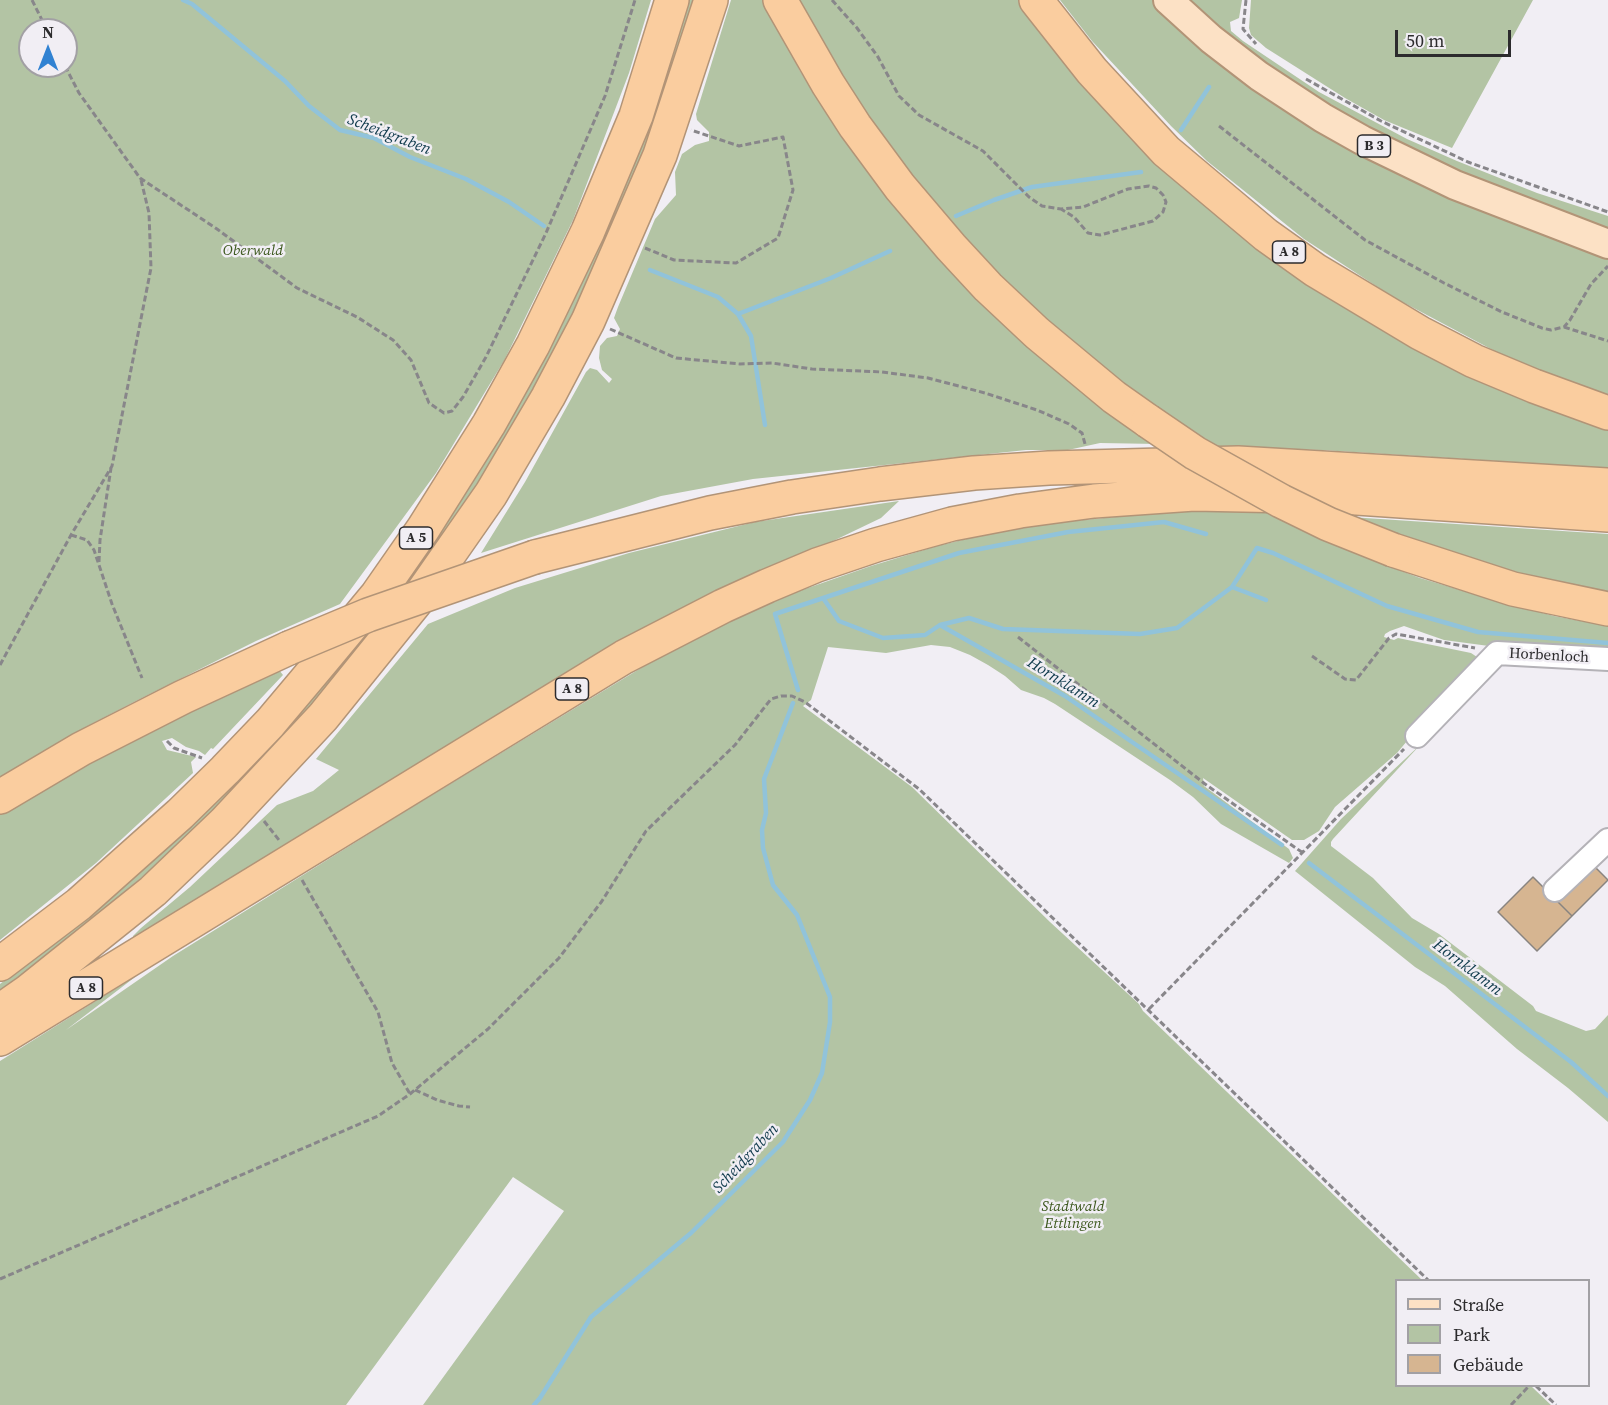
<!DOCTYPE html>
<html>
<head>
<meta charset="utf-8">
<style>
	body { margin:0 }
	#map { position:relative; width:1608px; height:1405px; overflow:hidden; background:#f1eef4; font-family:"Source Serif 4",serif }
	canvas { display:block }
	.legend { position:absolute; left:1395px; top:1279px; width:195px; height:108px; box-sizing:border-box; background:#f1eef4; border:2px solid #a2a0a4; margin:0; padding:8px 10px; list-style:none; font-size:18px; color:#2c2b2d }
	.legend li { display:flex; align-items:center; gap:12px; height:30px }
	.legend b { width:30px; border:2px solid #a2a0a4 }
	.north { position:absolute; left:18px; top:18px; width:60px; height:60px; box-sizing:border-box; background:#f1eef4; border:2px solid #a2a0a4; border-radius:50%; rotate:0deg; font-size:16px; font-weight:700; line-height:24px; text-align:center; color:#2c2b2d }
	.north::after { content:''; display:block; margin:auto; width:21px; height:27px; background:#3182d2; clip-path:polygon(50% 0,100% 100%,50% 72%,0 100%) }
	.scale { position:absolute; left:1395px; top:30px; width:116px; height:27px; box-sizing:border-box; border:3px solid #2c2b2d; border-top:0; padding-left:8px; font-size:18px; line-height:21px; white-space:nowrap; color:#2c2b2d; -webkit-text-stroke:4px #f1eef4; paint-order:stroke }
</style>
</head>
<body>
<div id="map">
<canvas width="1608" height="1405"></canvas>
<ul class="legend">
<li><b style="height:8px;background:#fce1c5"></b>Straße</li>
<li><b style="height:16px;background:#b3c4a4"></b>Park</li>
<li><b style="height:16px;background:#d6b591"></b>Gebäude</li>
</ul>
<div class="north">N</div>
<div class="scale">50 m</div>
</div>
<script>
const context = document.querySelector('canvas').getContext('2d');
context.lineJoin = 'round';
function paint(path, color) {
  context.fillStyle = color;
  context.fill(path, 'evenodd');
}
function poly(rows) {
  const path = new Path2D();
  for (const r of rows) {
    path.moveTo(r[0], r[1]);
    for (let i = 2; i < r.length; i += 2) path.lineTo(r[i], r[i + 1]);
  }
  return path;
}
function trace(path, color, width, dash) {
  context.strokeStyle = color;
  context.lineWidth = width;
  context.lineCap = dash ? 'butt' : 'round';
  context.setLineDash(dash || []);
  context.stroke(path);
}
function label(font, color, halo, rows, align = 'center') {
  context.font = font + ' "Source Serif 4",serif';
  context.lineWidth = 5;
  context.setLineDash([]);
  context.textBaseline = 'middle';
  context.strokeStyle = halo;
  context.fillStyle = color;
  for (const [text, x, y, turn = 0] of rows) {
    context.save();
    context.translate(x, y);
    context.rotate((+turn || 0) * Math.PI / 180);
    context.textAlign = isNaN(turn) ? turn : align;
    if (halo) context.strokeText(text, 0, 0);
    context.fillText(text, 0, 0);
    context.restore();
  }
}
const green = poly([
	[0,0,651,0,629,73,573,220,505,359,436,473,340,604,256,641,130,704,80,730,0,777],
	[30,30,66,30,66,66,30,66],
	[689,0,694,0,644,154,582,297,549,361,507,437,484,474,405,591,354,656,284,737,237,788,233,784,404,583,450,517,518,407,585,277,611,219,665,76],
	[731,0,766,0,800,71,832,121,879,186,920,236,974,295,1049,365,1086,395,1122,417,1158,444,1100,443,1068,450,1026,450,753,479,661,496,481,553,525,482,586,372,590,368,597,370,609,383,612,379,602,370,599,358,600,346,607,338,617,336,620,329,614,318,618,307,655,219,676,195,675,172,682,154,695,145,709,141,709,132,697,120,696,114],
	[795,0,1021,0,1189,188,1608,425,1608,468,1321,450,1215,448,1175,422,1064,339,975,255,891,155],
	[1060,0,1154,0,1212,52,1608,254,1608,395,1562,380,1506,357,1393,297,1304,239,1207,161,1171,126,1092,41],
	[1181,0,1242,0,1239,18,1230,22,1231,31,1243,41,1319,92,1407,139,1457,161,1537,193,1608,216,1608,234,1464,179,1323,108],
	[1251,0,1533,0,1452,148,1384,120,1345,98,1266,48,1251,35,1249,28],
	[899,501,881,518,756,578,308,831,239,876,134,941,133,936,141,928,190,887,277,805,313,791,339,770,316,759,428,624,515,588,629,553,755,522],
	[1271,511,1375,561,1420,578,1497,601,1554,616,1608,626,1608,656,1489,646,1444,640,1404,626,1390,631,1385,634,1384,637,1394,640,1398,638,1471,653,1477,657,1397,753,1335,807,1319,831,1304,840,1292,840,1203,778,1204,786,1289,849,1293,858,1289,863,1221,824,1193,797,1170,780,1055,704,1044,698,1021,690,1005,676,988,665,970,655,950,647,931,645,886,653,828,647,811,700,803,706,912,787,1050,922,1139,1004,1143,1011,1422,1280,1396,1280,1396,1386,1531,1386,1551,1405,423,1405,564,1211,513,1177,346,1405,0,1405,0,1061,139,974,66,1030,173,956,404,812,669,651,782,597,871,566,937,546,1000,531,1061,522,1168,512],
	[1350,517,1608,534,1608,596,1515,577],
	[279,670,283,675,213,749,211,748,205,755,199,751,186,747,172,738,162,741,167,750,196,757,191,762,193,773,96,863,0,940,0,815,142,733],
	[1421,744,1333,839,1331,842,1331,846,1373,878,1412,918,1439,934,1533,1006,1536,1011,1586,1031,1595,1029,1608,1015,1608,1122,1568,1088,1517,1049,1445,986,1415,967,1295,871,1341,819],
	[229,788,233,792,161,861,64,943,0,990,0,984,81,923,128,882]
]);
const stream = poly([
	[183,0,192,4,285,81,309,106,340,130,374,138,410,157,466,179,509,202,544,226],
	[1181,130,1209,87],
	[956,216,994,200,1032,187,1141,172],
	[650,270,718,297,738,314,751,336,765,425],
	[738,314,831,278,890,251],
	[1232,587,1257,548,1273,553,1387,606,1478,632,1608,643],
	[823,598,839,621,883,638,925,635,940,625,1065,696,1282,845],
	[940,625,969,618,1003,629,1140,634,1177,628,1232,587,1266,600],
	[798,690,775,614,959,553,1068,532,1164,522,1206,534],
	[1309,863,1571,1062,1608,1096],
	[534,1405,540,1398,591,1317,691,1233,783,1142,810,1100,822,1073,830,1022,830,997,797,915,773,885,763,848,762,830,766,813,764,779,793,703]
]);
const building = poly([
	[1590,862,1608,880,1572,916,1554,898,1590,862],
	[1533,877,1572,916,1537,951,1498,912,1533,877]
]);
const path = poly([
	[32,0,47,30],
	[832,0,857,28,878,57,899,96,919,115,983,151,1029,197,1042,206,1061,209,1083,207,1128,189,1149,186,1156,188,1163,195,1166,202,1163,212,1153,221,1100,235,1088,233,1074,217,1061,209],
	[1246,0,1243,29,1256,44],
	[65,66,79,93,140,178,217,229,297,288,357,317,393,340,411,360,429,403,444,413,452,411,463,397,486,357,546,233,605,96,635,0],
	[1306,79,1381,121,1468,162,1608,212],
	[1219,126,1365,240,1444,283,1502,312,1542,328,1551,330,1564,327,1570,320,1591,284,1608,266],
	[645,248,674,260,736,263,778,238,793,190,783,137,739,146,691,130],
	[1564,327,1608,341],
	[610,329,676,358,740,364,772,363,812,369,882,372,928,378,985,393,1037,410,1069,424,1082,433,1085,444],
	[71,535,87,540,94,550,112,604,142,678],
	[99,562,100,540,111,468],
	[1018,637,1205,784,1303,853],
	[1312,656,1345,679,1356,680,1389,638,1396,634,1475,648],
	[0,665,71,535,112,466,151,268,149,213,141,180],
	[167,741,174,748,202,758],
	[264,821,279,840],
	[302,880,378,1012,392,1063,410,1094],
	[1149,1009,1404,749],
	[415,1090,437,1100,459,1106,470,1107],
	[0,1279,378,1116,410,1094,488,1029,559,958,602,901,646,831,735,745,771,699,781,696,792,696,805,702,919,789,1428,1280],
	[1536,1386,1556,1405],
	[1511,1405,1529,1386]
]);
const minor = poly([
	[1417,736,1497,653,1608,659],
	[1555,890,1608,840]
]);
const major = poly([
	[1168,0,1211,39,1259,76,1323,118,1362,140,1455,185,1608,244]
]);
const highway = poly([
	[780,0,828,84,855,126,900,187,951,247,988,287,1037,333,1114,397,1148,421],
	[1036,0,1092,71,1166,151,1266,235,1315,270,1420,333,1474,361,1534,386,1608,413],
	[1393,550,1513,589,1608,609],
	[535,557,710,513,792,497,880,484,974,473,1049,468,1238,463,1608,485],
	[0,797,81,749,183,697,289,648],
	[0,964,79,904,180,814,225,770,270,723,323,660,377,595,423,529,489,424,533,345,588,231,636,116,672,0],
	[0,1011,27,992,153,891,224,823,323,717,415,603,491,494,548,397,588,321,660,155,711,0],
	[0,1039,624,657,723,606,767,586,817,565,876,545,952,524,1020,511,1094,501,1194,494,1342,497,1608,515]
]);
const highwayBridge = poly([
	[1148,421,1195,453,1281,501,1328,524,1393,550],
	[289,648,368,615,535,557]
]);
const shields = [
	[1374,146,33],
	[1289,252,33],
	[416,538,33],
	[572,689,33],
	[86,988,33]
];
const shieldNames = [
	["B 3",1374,146],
	["A 8",1289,252],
	["A 5",416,538],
	["A 8",572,689],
	["A 8",86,988]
];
const parkNames = [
	["Oberwald",253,251],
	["Stadtwald",1073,1207],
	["Ettlingen",1073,1224]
];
const streetNames = [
	["Horbenloch",1549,656,3]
];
const waterNames = [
	["Scheidgraben",389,135,21],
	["Hornklamm",1063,683,32],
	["Hornklamm",1467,968,37],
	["Scheidgraben",746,1159,-47]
];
paint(green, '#b3c4a4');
trace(stream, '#91c3da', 4.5);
paint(building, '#d6b591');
trace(building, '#888480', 1.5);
trace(minor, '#b4b2b7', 26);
trace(major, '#b29477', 32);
trace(highway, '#b29477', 36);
trace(path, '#88868a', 3, [6, 3]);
trace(minor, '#fff', 22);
trace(major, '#fce1c5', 28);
trace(highway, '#facd9f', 33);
trace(highwayBridge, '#b29477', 36, []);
trace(highwayBridge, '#facd9f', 33);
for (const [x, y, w] of shields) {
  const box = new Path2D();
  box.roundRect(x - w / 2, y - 11, w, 22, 4.5);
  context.fillStyle = '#f1eef4';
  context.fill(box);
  trace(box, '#2c2b2d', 1.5);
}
label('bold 14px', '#2c2b2d', null, shieldNames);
label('italic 15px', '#3c581d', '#f1eef4', parkNames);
label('15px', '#2c2b2d', '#f1eef4', streetNames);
label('italic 16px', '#0f3a4b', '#f1eef4', waterNames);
</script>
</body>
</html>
